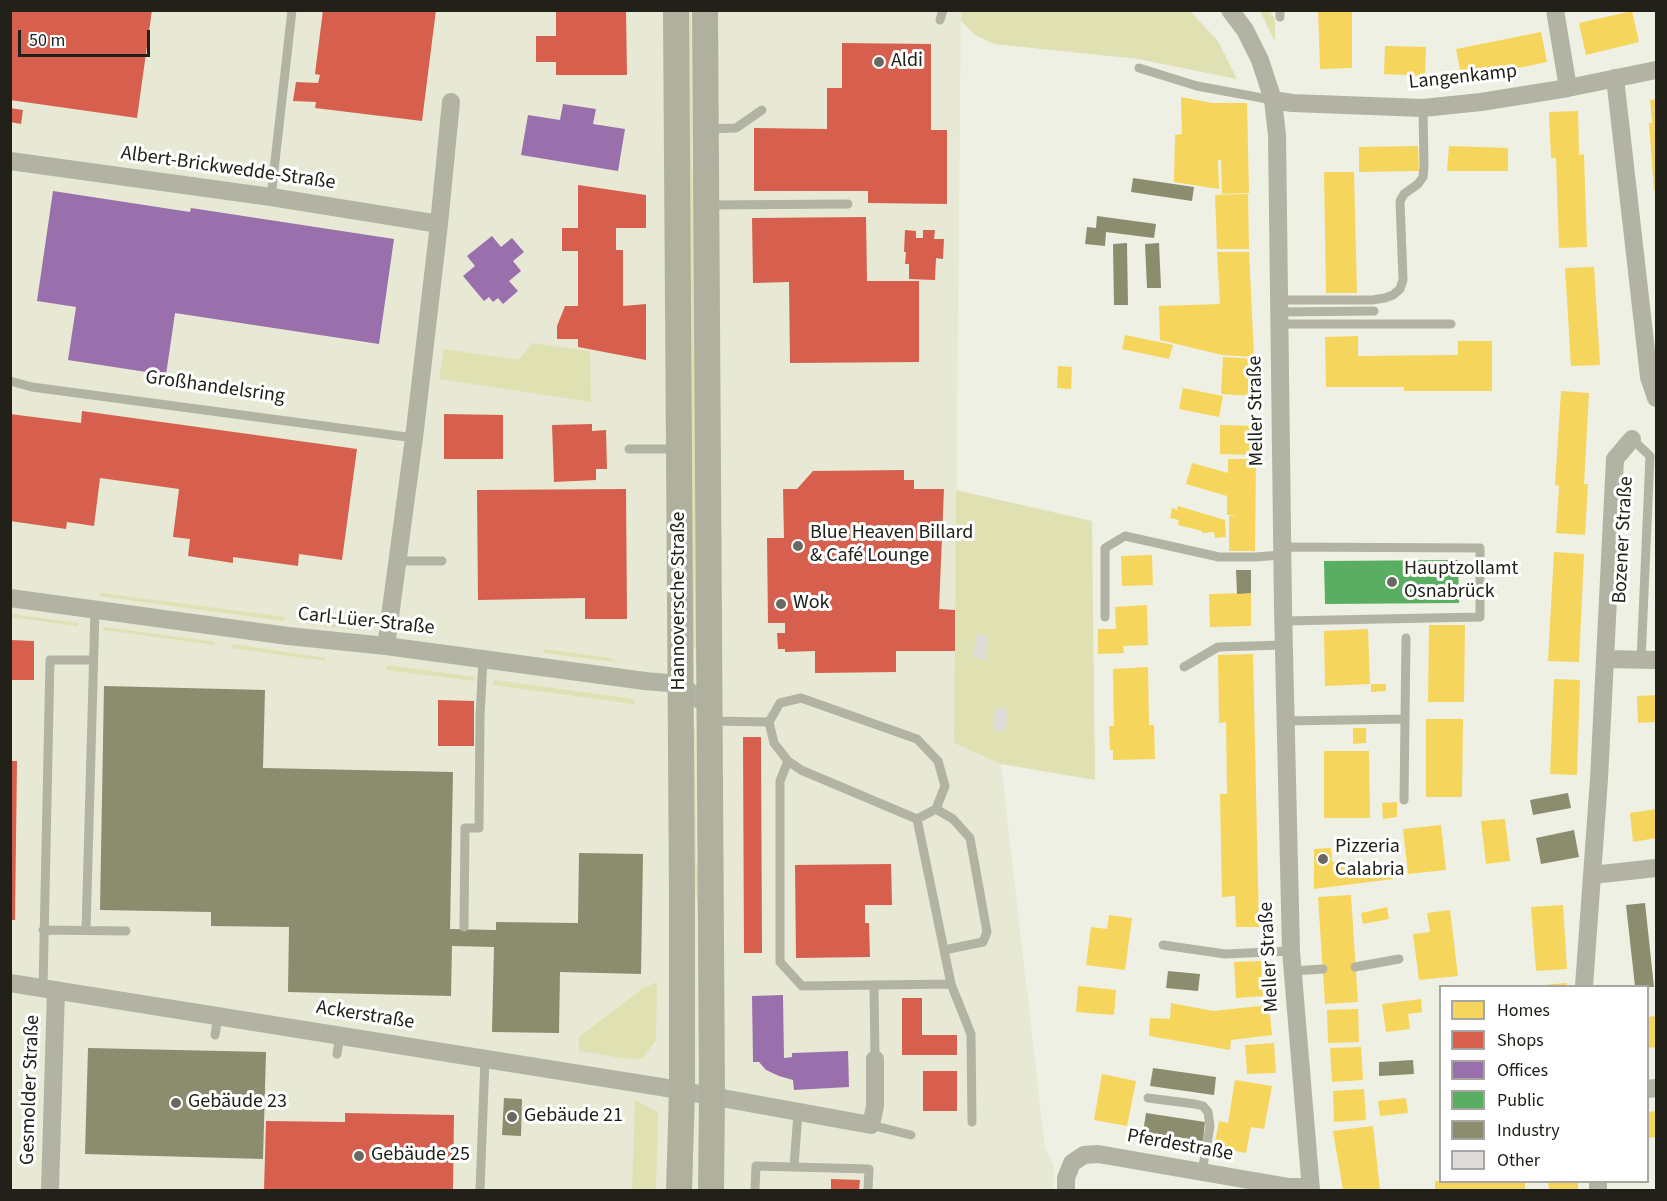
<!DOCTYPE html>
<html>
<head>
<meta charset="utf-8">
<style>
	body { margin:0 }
	#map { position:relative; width:1667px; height:1201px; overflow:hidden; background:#eff0e4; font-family:"Source Sans 3",sans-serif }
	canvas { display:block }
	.frame { position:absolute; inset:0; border:12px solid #21211a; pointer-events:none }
	.legend { position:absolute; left:1439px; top:985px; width:210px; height:198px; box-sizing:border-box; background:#fff; border:2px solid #a6a6a3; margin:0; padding:8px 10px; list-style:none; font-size:18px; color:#21211a }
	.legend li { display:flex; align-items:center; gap:12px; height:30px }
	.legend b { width:30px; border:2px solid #a6a6a3 }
	.scale { position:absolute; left:18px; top:30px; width:132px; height:27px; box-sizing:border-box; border:3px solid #21211a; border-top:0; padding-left:8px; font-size:18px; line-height:21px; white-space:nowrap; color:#21211a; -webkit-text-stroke:4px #fff; paint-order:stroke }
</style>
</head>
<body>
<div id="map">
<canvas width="1667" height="1201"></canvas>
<div class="frame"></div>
<ul class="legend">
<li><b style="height:16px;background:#f6d55c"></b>Homes</li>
<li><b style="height:16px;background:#d6604d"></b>Shops</li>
<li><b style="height:16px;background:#9970ab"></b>Offices</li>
<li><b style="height:16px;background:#5aae61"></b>Public</li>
<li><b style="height:16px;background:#8c8c6e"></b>Industry</li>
<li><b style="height:16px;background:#dedad7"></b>Other</li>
</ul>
<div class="scale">50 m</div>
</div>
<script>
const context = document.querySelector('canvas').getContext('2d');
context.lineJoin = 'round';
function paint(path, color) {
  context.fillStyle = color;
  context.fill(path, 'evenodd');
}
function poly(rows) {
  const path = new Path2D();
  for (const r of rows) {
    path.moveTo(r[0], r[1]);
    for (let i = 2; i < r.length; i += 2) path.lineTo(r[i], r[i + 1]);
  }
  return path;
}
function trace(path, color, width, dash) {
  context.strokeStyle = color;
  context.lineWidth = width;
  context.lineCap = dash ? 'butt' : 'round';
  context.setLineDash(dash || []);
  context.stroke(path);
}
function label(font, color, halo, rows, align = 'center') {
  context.font = font + ' "Source Sans 3",sans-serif';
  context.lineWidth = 6;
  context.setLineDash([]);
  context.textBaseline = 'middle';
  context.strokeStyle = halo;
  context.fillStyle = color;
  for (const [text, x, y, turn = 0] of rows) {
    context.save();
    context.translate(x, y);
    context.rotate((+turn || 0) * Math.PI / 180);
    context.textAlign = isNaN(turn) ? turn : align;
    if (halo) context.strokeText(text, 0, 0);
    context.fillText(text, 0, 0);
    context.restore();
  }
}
const built = poly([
	[10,11,961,11,954,743,1001,764,1045,1148,1054,1166,1053,1190,11,1190]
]);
const green = poly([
	[685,11,691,11,692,167,700,222,702,648,688,647],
	[961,11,1190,11,1218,41,1237,79,1138,59,994,44,975,35,961,21],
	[1260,11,1271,11,1271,14,1275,18,1275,42],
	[533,343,590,351,591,402,439,379,444,349,518,360],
	[956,490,1092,521,1095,780,1001,764,954,743],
	[100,593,285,617,284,621,99,596],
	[11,614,78,623,78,626,11,617],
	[308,620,353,627,352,629,308,624],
	[104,627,215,642,215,645,103,630],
	[232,644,325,658,325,661,231,648],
	[544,649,611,658,615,662,544,653],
	[386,665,475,677,474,681,386,670],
	[494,680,634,699,634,704,493,685],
	[688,728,695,728,696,861,704,907,704,1039,699,1038,699,910,690,862],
	[657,982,656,1040,642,1059,621,1058,579,1051,579,1037,643,988],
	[635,1100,658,1112,656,1190,632,1190]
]);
const homes = poly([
	[1318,10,1352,10,1352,68,1320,69],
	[1632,11,1639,42,1586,55,1579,23],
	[1541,32,1547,62,1462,80,1456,49],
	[1385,46,1426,47,1425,76,1384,74],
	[1181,97,1212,103,1247,103,1249,193,1222,194,1221,160,1218,160,1219,189,1174,182,1175,135,1182,134],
	[1656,99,1656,190,1654,190,1649,123,1652,123,1650,100],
	[1578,111,1579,155,1584,154,1587,247,1559,248,1556,158,1551,158,1549,112],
	[1418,146,1419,171,1359,172,1359,147],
	[1449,146,1508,148,1508,171,1447,171],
	[1324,172,1354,172,1357,293,1326,293],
	[1248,194,1249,249,1217,249,1215,195],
	[1217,252,1249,252,1254,357,1222,355,1160,340,1159,306,1220,304],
	[1594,267,1600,365,1571,366,1565,268],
	[1125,335,1173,345,1169,359,1122,349],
	[1358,336,1358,356,1458,355,1458,341,1492,341,1492,391,1404,391,1404,387,1326,387,1325,337],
	[1223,357,1255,359,1253,396,1221,394],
	[1058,366,1072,367,1071,389,1057,388],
	[1183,388,1223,396,1219,417,1179,409],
	[1561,391,1589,393,1584,484,1588,484,1585,535,1556,533,1559,486,1555,485],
	[1220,425,1256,426,1255,455,1220,454],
	[1228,459,1256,459,1255,551,1229,551,1229,516,1237,515,1227,515,1227,496,1186,484,1192,463,1228,473],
	[1178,506,1225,520,1226,537,1215,538,1214,532,1202,533,1202,531,1178,525,1179,520,1170,518,1172,508,1177,510],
	[1554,552,1584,554,1579,662,1548,661],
	[1152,555,1153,585,1122,586,1121,556],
	[1251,593,1251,626,1210,627,1209,594],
	[1147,605,1148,645,1123,646,1124,653,1098,654,1098,629,1116,629,1115,607],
	[1429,625,1465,625,1464,702,1428,702],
	[1368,629,1370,684,1325,686,1324,631],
	[1253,654,1259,927,1236,927,1235,896,1222,897,1220,794,1227,794,1226,722,1219,723,1218,655],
	[1148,667,1149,725,1154,725,1155,759,1113,760,1113,750,1110,750,1109,726,1114,726,1113,669],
	[1554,679,1580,680,1577,775,1550,774],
	[1371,684,1386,684,1386,691,1371,692],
	[1656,695,1656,722,1638,723,1637,696],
	[1426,719,1463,719,1462,797,1426,797],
	[1353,728,1366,728,1366,743,1353,744],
	[1324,751,1369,751,1370,818,1324,818],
	[1397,802,1397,817,1383,819,1382,803],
	[1656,809,1656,838,1633,842,1630,813],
	[1505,819,1510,861,1486,864,1481,821],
	[1441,825,1446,870,1408,874,1403,829],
	[1331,848,1332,862,1345,861,1348,872,1391,865,1393,879,1314,889,1314,849],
	[1351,895,1358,1002,1325,1004,1318,897],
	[1563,905,1567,969,1536,971,1531,907],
	[1387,907,1389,919,1363,924,1361,913],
	[1450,910,1458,976,1419,980,1413,934,1430,932,1427,913],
	[1109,915,1132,918,1125,970,1086,965,1091,927,1107,929],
	[1261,961,1263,996,1236,998,1234,962],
	[1567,983,1567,986,1542,986,1542,985],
	[1078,986,1116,990,1114,1015,1076,1012],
	[1421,999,1422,1012,1408,1014,1410,1029,1386,1032,1382,1004],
	[1171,1003,1213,1011,1269,1005,1272,1035,1231,1040,1230,1050,1149,1036,1150,1018,1170,1019],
	[1358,1009,1359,1042,1328,1043,1327,1010],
	[1656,1016,1656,1047,1648,1048,1648,1017],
	[1274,1043,1276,1073,1247,1074,1245,1045],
	[1361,1047,1363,1080,1332,1082,1330,1048],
	[1102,1074,1136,1081,1127,1126,1094,1120],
	[1235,1080,1272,1086,1264,1129,1251,1127,1246,1153,1214,1147,1219,1121,1228,1123],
	[1364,1089,1366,1120,1334,1122,1333,1091],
	[1406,1098,1408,1113,1380,1116,1378,1101],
	[1656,1111,1656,1137,1648,1138,1648,1112],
	[1373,1126,1380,1190,1343,1190,1333,1131],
	[1435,1181,1525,1182,1525,1190,1435,1190],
	[1548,1182,1578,1182,1578,1190,1549,1190]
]);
const shops = poly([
	[10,10,152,10,137,118,10,100],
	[323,10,436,10,422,121,315,108,316,102,293,101,296,82,318,83,320,75,315,74],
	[556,10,626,10,627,75,556,75,556,62,536,62,536,36,556,36],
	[842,43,931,44,931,130,947,130,947,204,868,203,868,191,754,191,754,128,827,129,827,88,842,88],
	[10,108,23,110,21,124,10,122],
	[578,185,646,195,646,228,616,228,616,250,623,250,623,306,646,304,646,360,578,347,578,339,557,339,557,326,565,306,578,306,578,251,562,251,562,228,578,228],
	[866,217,867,281,919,281,919,362,790,363,789,282,753,283,752,218],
	[905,230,916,231,916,238,923,238,923,230,935,230,934,239,944,239,943,259,936,258,935,280,909,279,909,264,905,264,906,252,904,252],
	[82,411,357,449,342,560,299,554,298,566,233,557,233,563,188,556,190,539,173,537,179,489,100,478,94,526,67,522,66,529,10,521,10,414,81,423],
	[444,414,503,415,503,459,444,459],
	[592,424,592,431,606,430,607,469,596,469,596,480,554,482,552,425],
	[904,470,904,480,914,480,914,489,944,489,939,609,955,610,955,651,896,651,896,672,815,673,815,651,785,652,785,649,778,649,777,633,785,633,785,623,768,623,767,538,784,538,783,489,797,489,813,471],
	[626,489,627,619,585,619,585,598,478,600,477,490],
	[10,640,34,641,34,680,10,680],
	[438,700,474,701,474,746,438,746],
	[743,737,761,737,762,953,744,953],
	[10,761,17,761,15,920,10,920],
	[891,864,892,905,865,905,865,923,869,923,870,957,796,958,795,865],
	[902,998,922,998,922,1035,957,1035,957,1055,902,1055],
	[923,1071,957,1071,957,1111,923,1111],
	[345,1113,454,1115,453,1190,264,1190,266,1121,345,1122],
	[831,1179,860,1180,859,1190,831,1190]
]);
const offices = poly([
	[563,104,596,109,593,124,625,129,618,171,521,155,528,115,560,120],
	[53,191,190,212,191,208,394,239,379,344,175,313,166,375,68,360,76,307,37,301],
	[492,236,501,247,512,238,524,252,513,261,521,271,509,281,518,291,503,304,498,298,493,302,489,297,484,301,463,276,475,266,467,256],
	[783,995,784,1058,792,1057,792,1053,848,1051,849,1087,794,1090,793,1080,779,1076,766,1070,759,1062,753,1062,752,996]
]);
const public = poly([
	[1458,560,1459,603,1325,604,1324,561]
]);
const industry = poly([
	[1133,178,1194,187,1192,201,1131,192],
	[1097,216,1156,224,1154,238,1106,232,1105,246,1085,244,1087,227,1096,228],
	[1127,243,1128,305,1114,305,1113,244],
	[1159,243,1161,288,1147,288,1145,244],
	[1236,570,1251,570,1251,593,1237,594],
	[104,686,265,690,263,768,453,772,450,929,496,930,496,922,578,923,579,853,643,854,641,974,560,972,559,1033,492,1032,494,947,452,946,451,996,288,992,289,927,211,926,211,912,100,910],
	[1568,793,1571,808,1533,815,1530,800],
	[1574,830,1579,857,1541,864,1536,838],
	[1645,903,1654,987,1648,987,1635,986,1626,905],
	[1168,971,1200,974,1198,991,1166,988],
	[88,1048,266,1052,263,1159,85,1154],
	[1413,1060,1414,1074,1379,1076,1379,1062],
	[1153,1068,1216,1077,1214,1095,1150,1086],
	[504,1098,522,1099,521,1136,502,1135],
	[1146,1113,1205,1122,1203,1141,1143,1132]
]);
const building = poly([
	[976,635,988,637,985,660,973,658],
	[995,708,1007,709,1006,731,993,730]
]);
const lane = poly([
	[1280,10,1280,17],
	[940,20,943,10],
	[1139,68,1197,86,1273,100],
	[707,129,736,128,762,110],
	[271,197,292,10],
	[709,205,848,204],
	[1278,300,1372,300,1385,298,1393,295,1400,289,1403,280,1400,201,1404,194,1418,184,1423,177,1424,167,1423,108],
	[1279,312,1374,311],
	[1279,324,1451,324],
	[10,381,32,387,414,438],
	[1632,439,1650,456,1641,661],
	[629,449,676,449],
	[1282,547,1480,548,1480,617,1283,621],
	[399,561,442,561],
	[1105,617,1105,548,1125,536,1219,557,1255,557,1282,555],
	[1184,667,1218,647,1283,645],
	[801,698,917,739,938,761,945,786,936,809,917,819,801,770,788,761,774,743,769,722,780,703,801,698],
	[712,721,769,722],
	[1285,721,1405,719],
	[788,761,780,781,780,962,802,986,951,984],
	[1404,800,1406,638],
	[936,809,953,819,970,838,987,932,983,942,944,950],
	[917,819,951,984,971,1034,972,1122],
	[464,927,465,828,479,828,480,717,483,659],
	[43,930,126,931],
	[86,930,95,610],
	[1163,945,1225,954,1291,951],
	[1355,967,1399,959],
	[1292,971,1323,969],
	[874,985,875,1059],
	[43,988,50,660,92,660],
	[215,1035,218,1016],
	[337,1054,340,1035],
	[1148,1098,1195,1104,1203,1106,1208,1112,1210,1126,1202,1172],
	[871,1125,911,1135],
	[794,1167,798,1112],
	[480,1190,485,1059],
	[755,1190,756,1166,869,1169,868,1190]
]);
const street = poly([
	[1230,10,1245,30,1260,60,1273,100,1277,135,1283,608,1291,951,1311,1190],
	[1555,10,1568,88],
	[1615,78,1649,377,1656,398],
	[1273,100,1292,103,1423,108,1481,102,1568,88,1656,70],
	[10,161,271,197,439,224],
	[10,598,288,636,386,646,645,681,680,684,709,707],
	[386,646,414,438,439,224,451,102],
	[1605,659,1656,660],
	[1592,875,1656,868],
	[10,983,661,1087,871,1125,875,1106,875,1059],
	[1584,986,1599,779,1615,459,1632,439],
	[1648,1089,1656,1088],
	[1598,1182,1598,1190],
	[50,1190,56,990],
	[1066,1190,1066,1178,1072,1163,1084,1155,1098,1154,1289,1187,1310,1187]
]);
const secondary = poly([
	[676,10,682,896,682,1091,679,1190],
	[705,10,712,1097,711,1190]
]);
const markers = [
	[879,62,6,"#696961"],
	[798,546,6,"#696961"],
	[1392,582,6,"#696961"],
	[781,604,6,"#696961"],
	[1323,859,6,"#696961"],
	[176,1103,6,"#696961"],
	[512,1117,6,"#696961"],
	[359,1156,6,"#696961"]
];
const poiNames = [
	["Aldi",891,62],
	["Blue Heaven Billard",810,534],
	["& Café Lounge",810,557],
	["Hauptzollamt",1404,570],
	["Osnabrück",1404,593],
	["Wok",793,604],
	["Pizzeria",1335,848],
	["Calabria",1335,871],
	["Gebäude 23",188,1103],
	["Gebäude 21",524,1117],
	["Gebäude 25",371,1156]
];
const streetNames = [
	["Langenkamp",1463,78,-6],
	["Albert-Brickwedde-Straße",228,169,8],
	["Großhandelsring",215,388,8],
	["Meller Straße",1257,411,-91],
	["Bozener Straße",1624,540,-87],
	["Hannoversche Straße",680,601,-90],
	["Carl-Lüer-Straße",366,622,6],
	["Meller Straße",1270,957,-93],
	["Ackerstraße",365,1016,9],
	["Gesmolder Straße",31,1090,-88],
	["Pferdestraße",1180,1146,10]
];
paint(built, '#e7e9d4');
paint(green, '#dfe1b3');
paint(homes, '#f6d55c');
paint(shops, '#d6604d');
paint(offices, '#9970ab');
paint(public, '#5aae61');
paint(industry, '#8c8c6e');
paint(building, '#dedad7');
trace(lane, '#b2b3a3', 9);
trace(street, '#b2b3a3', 18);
trace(secondary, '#afb09e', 26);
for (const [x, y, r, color] of markers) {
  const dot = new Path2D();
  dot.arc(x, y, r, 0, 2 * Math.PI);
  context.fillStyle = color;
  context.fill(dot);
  trace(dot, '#fff', 2);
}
label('20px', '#21211a', '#fff', poiNames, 'left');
label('20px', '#21211a', '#fff', streetNames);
</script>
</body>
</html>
